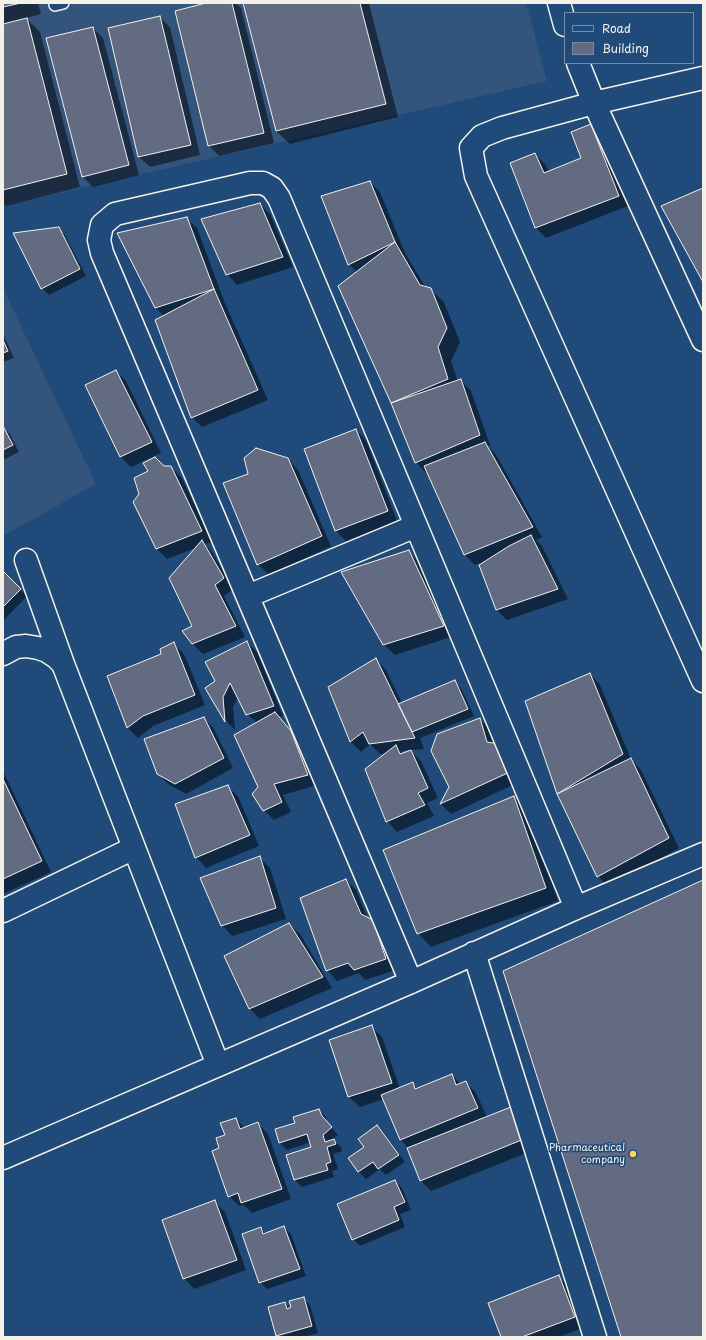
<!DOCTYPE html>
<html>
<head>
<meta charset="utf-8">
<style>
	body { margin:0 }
	#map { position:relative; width:706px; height:1340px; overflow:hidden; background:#1f4a7a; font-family:"Playpen Sans",sans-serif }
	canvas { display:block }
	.frame { position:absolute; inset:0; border:4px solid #f4f1e8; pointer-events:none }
	.legend { position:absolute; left:564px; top:12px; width:130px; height:52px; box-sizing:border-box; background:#1f4a7a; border:1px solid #748da6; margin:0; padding:5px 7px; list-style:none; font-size:12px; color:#f4f1e8 }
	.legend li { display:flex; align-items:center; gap:8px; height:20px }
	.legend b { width:20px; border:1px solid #748da6 }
</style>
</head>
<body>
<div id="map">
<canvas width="706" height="1340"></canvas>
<div class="frame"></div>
<ul class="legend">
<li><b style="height:5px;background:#1f4a7a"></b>Road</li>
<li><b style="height:11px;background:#626b82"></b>Building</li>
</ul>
</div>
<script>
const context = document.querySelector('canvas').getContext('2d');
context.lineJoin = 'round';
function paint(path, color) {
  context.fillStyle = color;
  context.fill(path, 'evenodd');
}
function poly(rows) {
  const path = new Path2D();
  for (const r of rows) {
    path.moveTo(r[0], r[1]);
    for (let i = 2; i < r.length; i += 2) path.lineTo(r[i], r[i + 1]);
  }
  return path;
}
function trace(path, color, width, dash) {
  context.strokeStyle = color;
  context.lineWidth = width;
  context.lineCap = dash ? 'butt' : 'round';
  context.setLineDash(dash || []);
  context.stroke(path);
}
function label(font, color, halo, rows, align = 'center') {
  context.font = font + ' "Playpen Sans",sans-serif';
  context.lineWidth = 3;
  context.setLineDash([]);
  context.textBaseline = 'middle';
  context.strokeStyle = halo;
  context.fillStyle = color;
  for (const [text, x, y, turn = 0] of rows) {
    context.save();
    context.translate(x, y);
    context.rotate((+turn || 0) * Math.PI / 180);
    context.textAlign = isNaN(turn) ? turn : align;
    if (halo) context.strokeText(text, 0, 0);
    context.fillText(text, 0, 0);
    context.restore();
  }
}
const built = poly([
	[3,3,526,3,547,81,3,206],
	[3,288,96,484,3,536]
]);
const shadow = poly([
	[3,3,38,3,41,14,26,18,40,32,80,187,6,206,3,203],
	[211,3,235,3,241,8,274,143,219,156,209,146,176,11],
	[244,3,369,3,398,117,290,144,276,131],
	[159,17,170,27,200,155,150,167,139,157],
	[93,28,103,38,139,175,93,187,83,177],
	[591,126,601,136,628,206,546,238,536,228,511,164,535,154,545,164,549,172,583,159],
	[370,182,380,192,405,253,426,288,430,289,444,302,460,342,451,361,458,382,461,380,471,391,490,445,488,446,495,453,542,537,536,540,542,546,568,599,507,620,497,610,479,563,475,565,465,555,428,472,426,473,416,462,392,403,339,287,357,272,349,264],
	[260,204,270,214,293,267,237,285,227,274],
	[186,218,197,228,224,301,268,400,202,427,192,417,164,316,156,308],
	[58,228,65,235,86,276,49,295,42,288],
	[3,334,14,358,3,362],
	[116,371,126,381,161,453,131,467,121,457,86,385],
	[3,428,10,434,19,452,3,460],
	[356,430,366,440,397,521,346,541,336,531],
	[288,459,298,470,331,546,269,575,258,564],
	[164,467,171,467,182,478,212,542,205,544,212,552,234,589,224,596,245,637,203,654,192,643,198,547,167,559,157,549,134,502],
	[408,552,419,562,454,636,395,655,384,645,342,572],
	[3,573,27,596,3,621],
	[247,642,257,652,283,716,279,717,301,742,317,785,283,795,291,812,274,820,264,810,259,787,257,723,247,714,238,697,233,707,235,730,226,721,206,689,216,682],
	[173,643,184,654,205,705,153,726,138,738,128,728,108,677,163,654],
	[376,659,386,670,402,703,454,681,461,688,474,716,420,738,424,749,410,750,421,761,438,798,427,803,434,816,397,832,387,821,387,753,380,754,370,744,361,752,351,742,329,687],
	[409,750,403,754,401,751],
	[590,674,600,685,631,759,641,770,679,848,608,887,598,876,558,794,526,702],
	[204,718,214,729,233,768,186,794,168,784,158,774],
	[480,719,490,730,495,744,521,781,451,814,441,804,451,787],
	[3,771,51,872,3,894],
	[227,786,238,796,259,846,206,868,196,857],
	[514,797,527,810,558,901,431,947,418,933],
	[260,858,270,868,286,919,232,936,222,925],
	[346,880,356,890,368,919,373,921,383,932,396,970,365,980,359,973,337,981,327,970],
	[289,924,300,934,332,988,260,1019,250,1009],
	[372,1027,382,1037,400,1089,412,1084,418,1089,452,1075,461,1084,466,1082,476,1093,487,1117,510,1108,534,1150,431,1191,421,1181,408,1149,409,1149,401,1140,384,1099,360,1107,349,1097,330,1041],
	[319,1110,326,1117,328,1124,338,1135,333,1139,341,1147,342,1151,333,1154,338,1169,332,1171,334,1177,302,1187,295,1180,287,1156,312,1148,311,1142,287,1150,280,1143,276,1130,296,1124],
	[236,1119,245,1128,258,1123,268,1134,291,1199,252,1213,244,1205,239,1206,229,1196,220,1149],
	[377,1126,384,1133,405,1162,386,1175,380,1169,366,1179,359,1172,350,1159,365,1148],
	[395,1181,402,1188,411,1210,400,1214,405,1227,360,1246,353,1239],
	[215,1202,225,1212,246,1270,194,1289,184,1278],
	[284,1227,291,1234,306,1276,267,1289,260,1282,261,1228,266,1234],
	[559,1277,569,1287,585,1327,559,1337,502,1337],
	[303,1298,310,1305,318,1333,304,1337,279,1337,277,1335,285,1303,291,1309]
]);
const building = poly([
	[3,3,21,3,3,7,3,3],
	[206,3,232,3,264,133,208,146,175,11,206,3],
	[243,3,360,3,386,104,276,131,243,3],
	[160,16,191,145,138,157,108,28,160,16],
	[27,18,67,174,3,190,3,24,27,18],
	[93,27,129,165,82,177,46,38,93,27],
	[591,124,619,196,535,228,510,163,535,153,544,173,581,158,571,132,591,124],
	[370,181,395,242,348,265,321,196,370,181],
	[703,188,703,282,661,206,703,188],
	[260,203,283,257,226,275,201,219,260,203],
	[187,217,214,289,155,308,117,233,187,217],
	[59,227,80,269,41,289,13,233,59,227],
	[395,242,420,285,431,288,447,328,438,347,448,379,391,403,338,286,395,242],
	[214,289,258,390,191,418,155,320,214,289],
	[3,340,8,351,3,353,3,340],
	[116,370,152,442,120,457,85,385,116,370],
	[461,379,480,435,415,463,391,403,461,379],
	[3,426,13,445,3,450,3,426],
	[356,429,388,511,335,531,304,449,356,429],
	[485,442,533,527,464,555,424,466,485,442],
	[256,448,288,458,322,536,257,565,223,483,248,474,244,458,256,448],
	[155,457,164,466,171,466,202,531,156,549,133,502,139,494,134,478,148,471,143,463,155,457],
	[531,535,558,589,496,610,479,565,509,546,531,535],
	[202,540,224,578,215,585,236,626,192,644,182,631,192,626,169,578,202,540],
	[409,550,444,626,383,645,341,572,409,550],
	[3,571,21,589,3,607,3,571],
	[247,641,274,706,246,715,230,683,223,697,225,722,205,688,215,681,205,662,247,641],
	[174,642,195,695,143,716,127,728,107,676,161,654,160,649,174,642],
	[376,658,412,732,415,738,369,744,363,732,350,742,328,687,376,658],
	[590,673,623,754,557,794,525,701,590,673],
	[455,680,468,709,412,732,398,704,455,680],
	[275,712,291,731,308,775,274,784,282,802,263,811,252,794,258,787,234,735,275,712],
	[204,717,224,758,175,784,157,774,144,739,204,717],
	[480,718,487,742,499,744,512,771,440,804,449,787,431,751,437,734,480,718],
	[396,745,400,754,411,750,428,788,418,793,425,805,386,822,365,769,396,745],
	[631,758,669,838,597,877,557,794,631,758],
	[3,779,42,861,3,879,3,779],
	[228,785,250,835,195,858,175,804,228,785],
	[514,796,546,888,417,934,383,850,514,796],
	[260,856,276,908,221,926,200,878,260,856],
	[346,879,361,914,373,920,386,959,354,970,348,963,326,971,300,898,346,879],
	[703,880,703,1337,621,1337,503,971,703,880],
	[289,923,323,977,249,1009,224,956,289,923],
	[372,1025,392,1083,348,1097,329,1040,372,1025],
	[452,1074,456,1085,466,1081,478,1108,400,1140,381,1095,413,1082,415,1089,452,1074],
	[511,1107,524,1139,420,1181,407,1148,511,1107],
	[319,1109,322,1116,332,1127,323,1135,325,1142,334,1139,336,1144,327,1147,331,1162,326,1164,328,1170,294,1180,286,1155,311,1147,307,1134,279,1143,275,1129,295,1123,293,1117,319,1109],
	[236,1118,240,1129,258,1122,282,1189,241,1203,238,1193,228,1197,212,1151,219,1148,216,1138,225,1135,220,1123,236,1118],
	[377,1125,399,1155,378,1169,373,1162,358,1172,348,1158,364,1147,358,1139,377,1125],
	[395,1180,405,1202,394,1207,399,1220,352,1240,337,1204,395,1180],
	[215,1200,237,1260,183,1279,162,1220,215,1200],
	[284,1226,300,1269,259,1283,242,1234,261,1227,263,1234,284,1226],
	[559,1275,575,1317,522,1337,501,1337,488,1303,559,1275],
	[304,1297,312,1326,276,1336,268,1307,285,1302,287,1309,291,1307,289,1301,304,1297]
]);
const service = poly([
	[55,5,63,3]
]);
const minor = poly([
	[559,3,565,25],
	[578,63,594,103,703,340],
	[703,78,594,103,502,128,482,136,471,148,476,176,703,681],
	[26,560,63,664],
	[248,596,416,526],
	[3,654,16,647,26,646,38,648,47,651,56,657,63,664,218,1065],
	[3,911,134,848],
	[474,953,595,1337],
	[411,982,102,253,99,240,102,225,115,214,250,183,263,183,272,188,279,198,576,908],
	[3,1158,411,982,576,908,703,854]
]);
const markers = [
	[633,1154,4,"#ffd166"]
];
const poiNames = [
	["Pharmaceutical",625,1148],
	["company",625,1160]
];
paint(built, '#33547c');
paint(shadow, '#0007');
paint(building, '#626b82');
trace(building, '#f4f1e8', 1);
trace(service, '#f4f1e8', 14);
trace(minor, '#f4f1e8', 25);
trace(service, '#1f4a7a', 11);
trace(minor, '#1f4a7a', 22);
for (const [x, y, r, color] of markers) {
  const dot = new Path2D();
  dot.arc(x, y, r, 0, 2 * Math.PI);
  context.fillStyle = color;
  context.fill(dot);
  trace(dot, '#1f4a7a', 1.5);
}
label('10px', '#f4f1e8', '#1f4a7a', poiNames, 'right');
</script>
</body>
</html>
